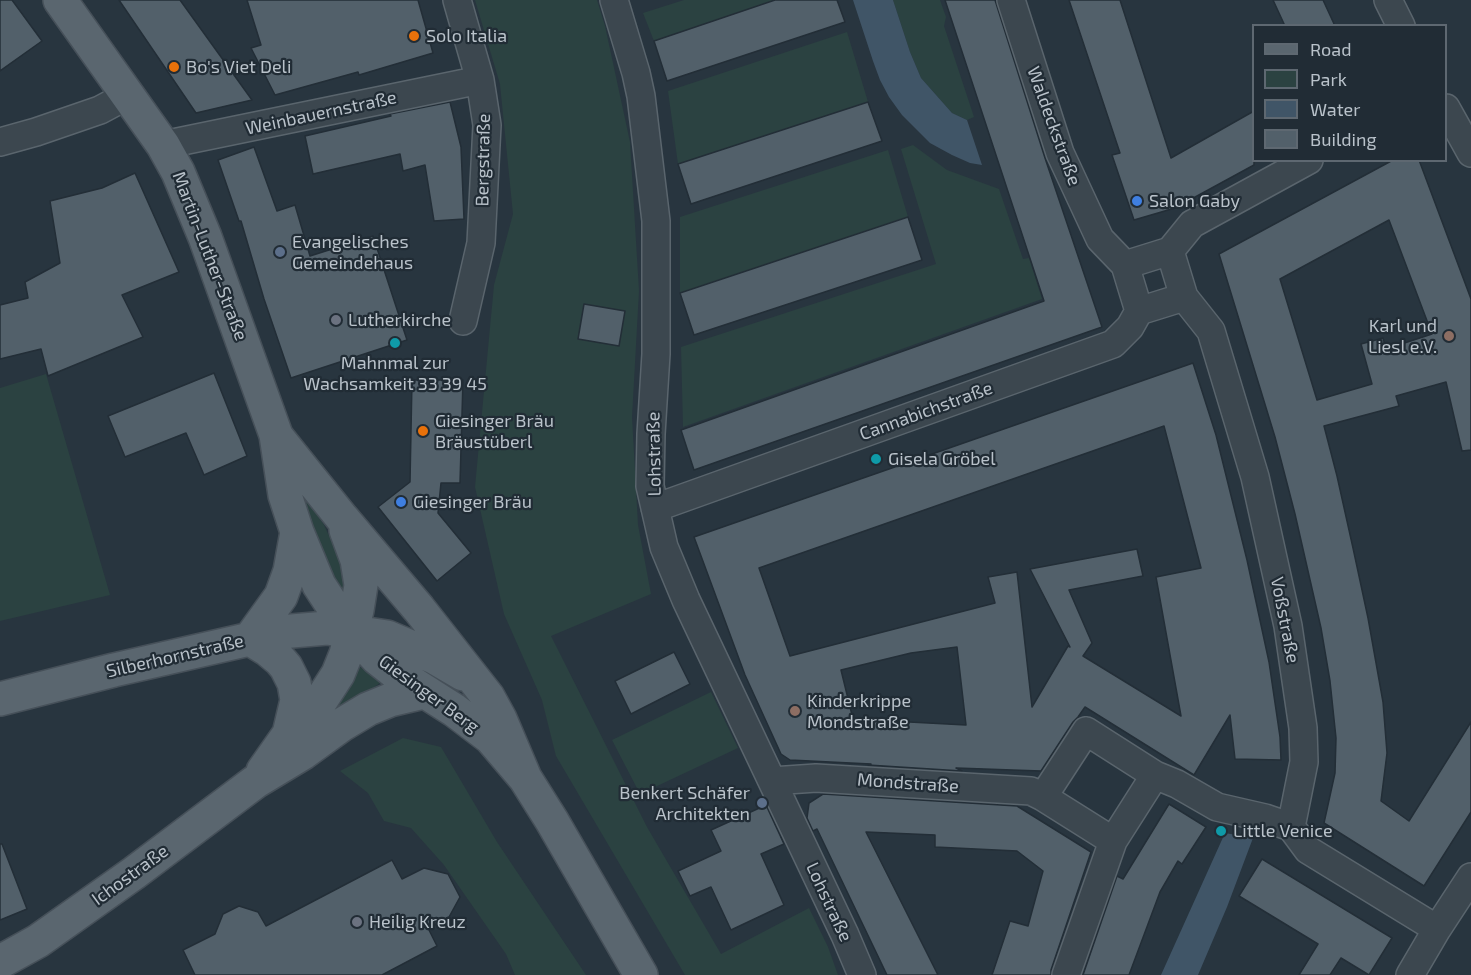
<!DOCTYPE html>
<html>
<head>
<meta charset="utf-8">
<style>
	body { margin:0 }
	#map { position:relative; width:1471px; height:975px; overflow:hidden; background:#28353f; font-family:"Exo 2",sans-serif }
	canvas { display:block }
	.legend { position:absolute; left:1252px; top:24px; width:195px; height:138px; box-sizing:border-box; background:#212c35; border:2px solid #5e6871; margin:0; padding:8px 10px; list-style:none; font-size:18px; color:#b9c2ca }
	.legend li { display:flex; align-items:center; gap:12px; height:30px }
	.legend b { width:30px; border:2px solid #5e6871 }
</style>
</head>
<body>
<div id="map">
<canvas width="1471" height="975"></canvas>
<ul class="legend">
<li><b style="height:8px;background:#5a666f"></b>Road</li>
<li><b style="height:16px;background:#2b4241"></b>Park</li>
<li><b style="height:16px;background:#405567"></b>Water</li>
<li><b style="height:16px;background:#52606a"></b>Building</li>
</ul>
</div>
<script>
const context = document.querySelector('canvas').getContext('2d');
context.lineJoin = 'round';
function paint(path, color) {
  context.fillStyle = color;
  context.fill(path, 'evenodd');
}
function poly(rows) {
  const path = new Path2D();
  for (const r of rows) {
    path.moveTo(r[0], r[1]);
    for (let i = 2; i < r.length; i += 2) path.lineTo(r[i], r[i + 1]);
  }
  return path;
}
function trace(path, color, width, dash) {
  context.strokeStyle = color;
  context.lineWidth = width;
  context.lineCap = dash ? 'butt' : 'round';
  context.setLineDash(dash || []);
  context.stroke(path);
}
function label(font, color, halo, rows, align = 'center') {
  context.font = font + ' "Exo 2",sans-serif';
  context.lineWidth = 4.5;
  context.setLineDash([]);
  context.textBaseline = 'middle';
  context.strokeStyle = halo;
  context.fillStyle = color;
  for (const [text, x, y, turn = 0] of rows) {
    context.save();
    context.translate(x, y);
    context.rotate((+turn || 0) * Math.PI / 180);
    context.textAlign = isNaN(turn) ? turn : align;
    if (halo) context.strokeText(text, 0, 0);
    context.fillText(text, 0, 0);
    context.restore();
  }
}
const green = poly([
	[475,0,597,0,605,26,630,142,639,291,632,417,638,525,651,594,551,636,647,827,721,954,809,908,828,947,838,975,685,975,556,756,542,700,504,614,475,487,494,285,513,214,500,84],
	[684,0,775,0,654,41,643,13],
	[893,0,940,0,946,17,944,26,974,117,967,120,952,113,921,78,910,52],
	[847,32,868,102,678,164,668,91],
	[913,145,947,170,999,189,1023,259,1029,258,1042,299,683,427,681,347,936,264,901,149],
	[888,150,908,217,680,293,680,217],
	[46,374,110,595,0,621,0,388],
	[301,491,324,525,337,553,344,577,345,591,342,594,332,585],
	[359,666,380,683,341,711,336,705,349,686],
	[711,692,738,748,640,794,612,740],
	[403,738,441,747,497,842,586,975,515,975,506,954,444,865,411,828,384,821,368,793,340,771]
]);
const water = poly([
	[853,0,893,0,910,52,921,78,952,113,967,120,982,165,970,163,952,155,930,143,902,115,889,97,880,80,873,61],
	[1225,833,1253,838,1227,907,1198,975,1161,975]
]);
const building = poly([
	[0,0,12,0,42,41,0,71,0,0],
	[119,0,180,0,252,100,196,113,119,0],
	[247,0,418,0,433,53,359,75,358,72,275,95,251,48,261,45,247,0],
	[775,0,837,0,845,22,667,81,654,41,775,0],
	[945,0,995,0,1045,158,1102,327,694,470,681,430,1044,301,945,0],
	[1069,0,1120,0,1171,158,1254,111,1254,165,1175,208,1134,220,1112,155,1120,153,1069,0],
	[1273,0,1323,0,1335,26,1285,26,1273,0],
	[450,102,461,147,464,219,434,221,425,165,403,171,400,154,313,174,305,136,391,116,390,114,450,102],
	[868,102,882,141,691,204,678,164,868,102],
	[254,147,277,211,295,205,310,256,373,236,407,340,291,378,264,299,241,221,239,221,218,160,254,147],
	[1393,160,1419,160,1471,299,1471,450,1462,451,1446,382,1396,396,1399,406,1324,426,1337,476,1353,548,1368,618,1383,702,1387,753,1381,801,1409,821,1471,722,1471,812,1424,886,1324,823,1335,773,1336,738,1330,681,1321,628,1295,514,1275,437,1219,254,1393,160],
	[1389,220,1432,334,1386,349,1383,338,1361,344,1372,384,1317,400,1280,279,1389,220],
	[135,173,179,272,122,295,143,337,48,376,41,349,0,359,0,305,28,298,25,282,60,263,50,201,102,188,135,173],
	[908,217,922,260,694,335,680,293,908,217],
	[584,304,625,311,619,346,578,339,584,304],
	[1193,363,1216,435,1247,560,1269,662,1280,737,1281,760,1235,759,1230,715,1194,775,1085,707,1078,717,1073,722,1041,771,956,768,962,771,868,765,871,764,790,760,781,754,745,675,694,537,1193,363],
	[1164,426,1201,568,1156,577,1181,716,1083,656,1092,643,1069,590,1143,576,1137,549,1030,569,1070,647,1068,646,1032,707,1017,572,988,577,995,603,790,656,759,568,1164,426],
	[957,647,966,725,853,719,841,670,911,653,957,647],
	[214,373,247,456,204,475,186,433,125,457,108,416,214,373],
	[412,380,463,380,460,483,441,483,438,513,471,553,437,581,378,507,410,482,412,380],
	[674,652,690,684,631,714,615,681,674,652],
	[823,794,1017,806,1091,852,1051,970,1051,975,992,975,1010,921,1028,926,1043,871,1017,851,935,847,935,835,866,832,938,975,887,975,817,829,813,831,807,818,809,803,823,794],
	[1169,804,1206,827,1182,864,1178,861,1160,892,1129,975,1083,975,1117,876,1123,879,1169,804],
	[766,805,784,844,761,854,784,905,731,930,711,887,690,896,678,871,721,851,711,830,766,805],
	[0,844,2,844,27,909,0,920,0,844],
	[1262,859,1392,938,1369,975,1341,958,1330,975,1299,975,1318,944,1239,896,1262,859],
	[392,860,402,879,424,868,448,874,460,897,449,917,428,928,437,946,382,975,195,975,183,950,215,934,223,914,239,906,258,912,266,926,392,860]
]);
const minor = poly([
	[457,0,480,80,487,125,481,243,463,321],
	[614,0,636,73,641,96,656,221,656,354,651,434,650,486,664,547,686,600,845,935,862,975],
	[1011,0,1060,153,1100,239,1125,265,1139,311],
	[1388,0,1401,26],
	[1446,108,1471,153],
	[0,142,36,132,100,110,128,95],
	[163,145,480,80],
	[1170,251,1184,297,1211,331,1255,477,1288,626,1303,728,1304,762,1291,827,1308,850,1437,929],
	[1125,265,1170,251,1192,224,1309,160],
	[655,508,1113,344,1130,327,1139,311,1184,297],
	[1086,731,1155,775,1113,841,1043,797,1086,731],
	[1155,775,1177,784,1217,807,1265,818,1291,827],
	[772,781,816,778,1031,791,1043,797],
	[1066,975,1113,841],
	[1410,975,1437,929,1471,877]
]);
const major = poly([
	[60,0,163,145,178,172,205,237,276,435,285,495,297,532,319,585,334,608,352,631,377,658,396,673,454,710,491,738,525,778],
	[277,437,342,518,419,609,488,697,500,719,525,778,552,821,641,975],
	[250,639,281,596,290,571,297,532],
	[250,639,268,650,280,660,286,667,294,683,297,700,289,734],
	[0,699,114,670,250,639,280,632,327,628,387,637,434,657,463,674],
	[263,771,289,734,318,705,338,674,346,654,357,610,361,585,357,560,346,530],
	[0,962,38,941,134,873,255,782,303,753,343,724,368,709,390,700,424,692]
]);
const markers = [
	[414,36,6,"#e8710a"],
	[174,67,6,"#e8710a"],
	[1137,201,6,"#3f7fe0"],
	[280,252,6,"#5c6f8a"],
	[336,320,6,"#6b7280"],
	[1449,336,6,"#8d6e63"],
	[395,343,6,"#0f9aa8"],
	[423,431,6,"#e8710a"],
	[876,459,6,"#0f9aa8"],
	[401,502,6,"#3f7fe0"],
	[795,711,6,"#8d6e63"],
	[762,803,6,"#5c6f8a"],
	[1221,831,6,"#0f9aa8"],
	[357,922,6,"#6b7280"]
];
const poiNames = [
	["Solo Italia",426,36],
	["Bo's Viet Deli",186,67],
	["Salon Gaby",1149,201],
	["Evangelisches",292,242],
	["Gemeindehaus",292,263],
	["Lutherkirche",348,320],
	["Karl und",1437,326,"right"],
	["Liesl e.V.",1437,347,"right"],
	["Mahnmal zur",395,363,"center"],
	["Wachsamkeit 33 39 45",395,384,"center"],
	["Giesinger Bräu",435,421],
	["Bräustüberl",435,442],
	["Gisela Gröbel",888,459],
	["Giesinger Bräu",413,502],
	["Kinderkrippe",807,701],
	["Mondstraße",807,722],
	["Benkert Schäfer",750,793,"right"],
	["Architekten",750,814,"right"],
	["Little Venice",1233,831],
	["Heilig Kreuz",369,922]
];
const streetNames = [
	["Weinbauernstraße",321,113,-12],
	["Waldeckstraße",1054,126,70],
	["Bergstraße",483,160,-89],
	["Martin-Luther-Straße",210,256,69],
	["Cannabichstraße",926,411,-20],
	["Lohstraße",654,454,-91],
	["Voßstraße",1285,620,79],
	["Silberhornstraße",175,656,-13],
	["Giesinger Berg",429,694,36],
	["Mondstraße",908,783,4],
	["Ichostraße",130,875,-36],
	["Lohstraße",829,902,65]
];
paint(green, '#2b4241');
paint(water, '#405567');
paint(building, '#52606a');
trace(building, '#232e37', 1.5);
trace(minor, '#5a656d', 30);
trace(major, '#465059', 36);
trace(minor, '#3c474f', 27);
trace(major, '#5a666f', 33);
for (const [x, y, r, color] of markers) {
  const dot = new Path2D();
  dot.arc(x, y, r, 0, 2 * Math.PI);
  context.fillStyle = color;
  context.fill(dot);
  trace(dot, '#212c35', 2);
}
label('18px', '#b9c2ca', '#212c35', poiNames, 'left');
label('18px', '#b9c2ca', '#212c35', streetNames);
</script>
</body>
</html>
